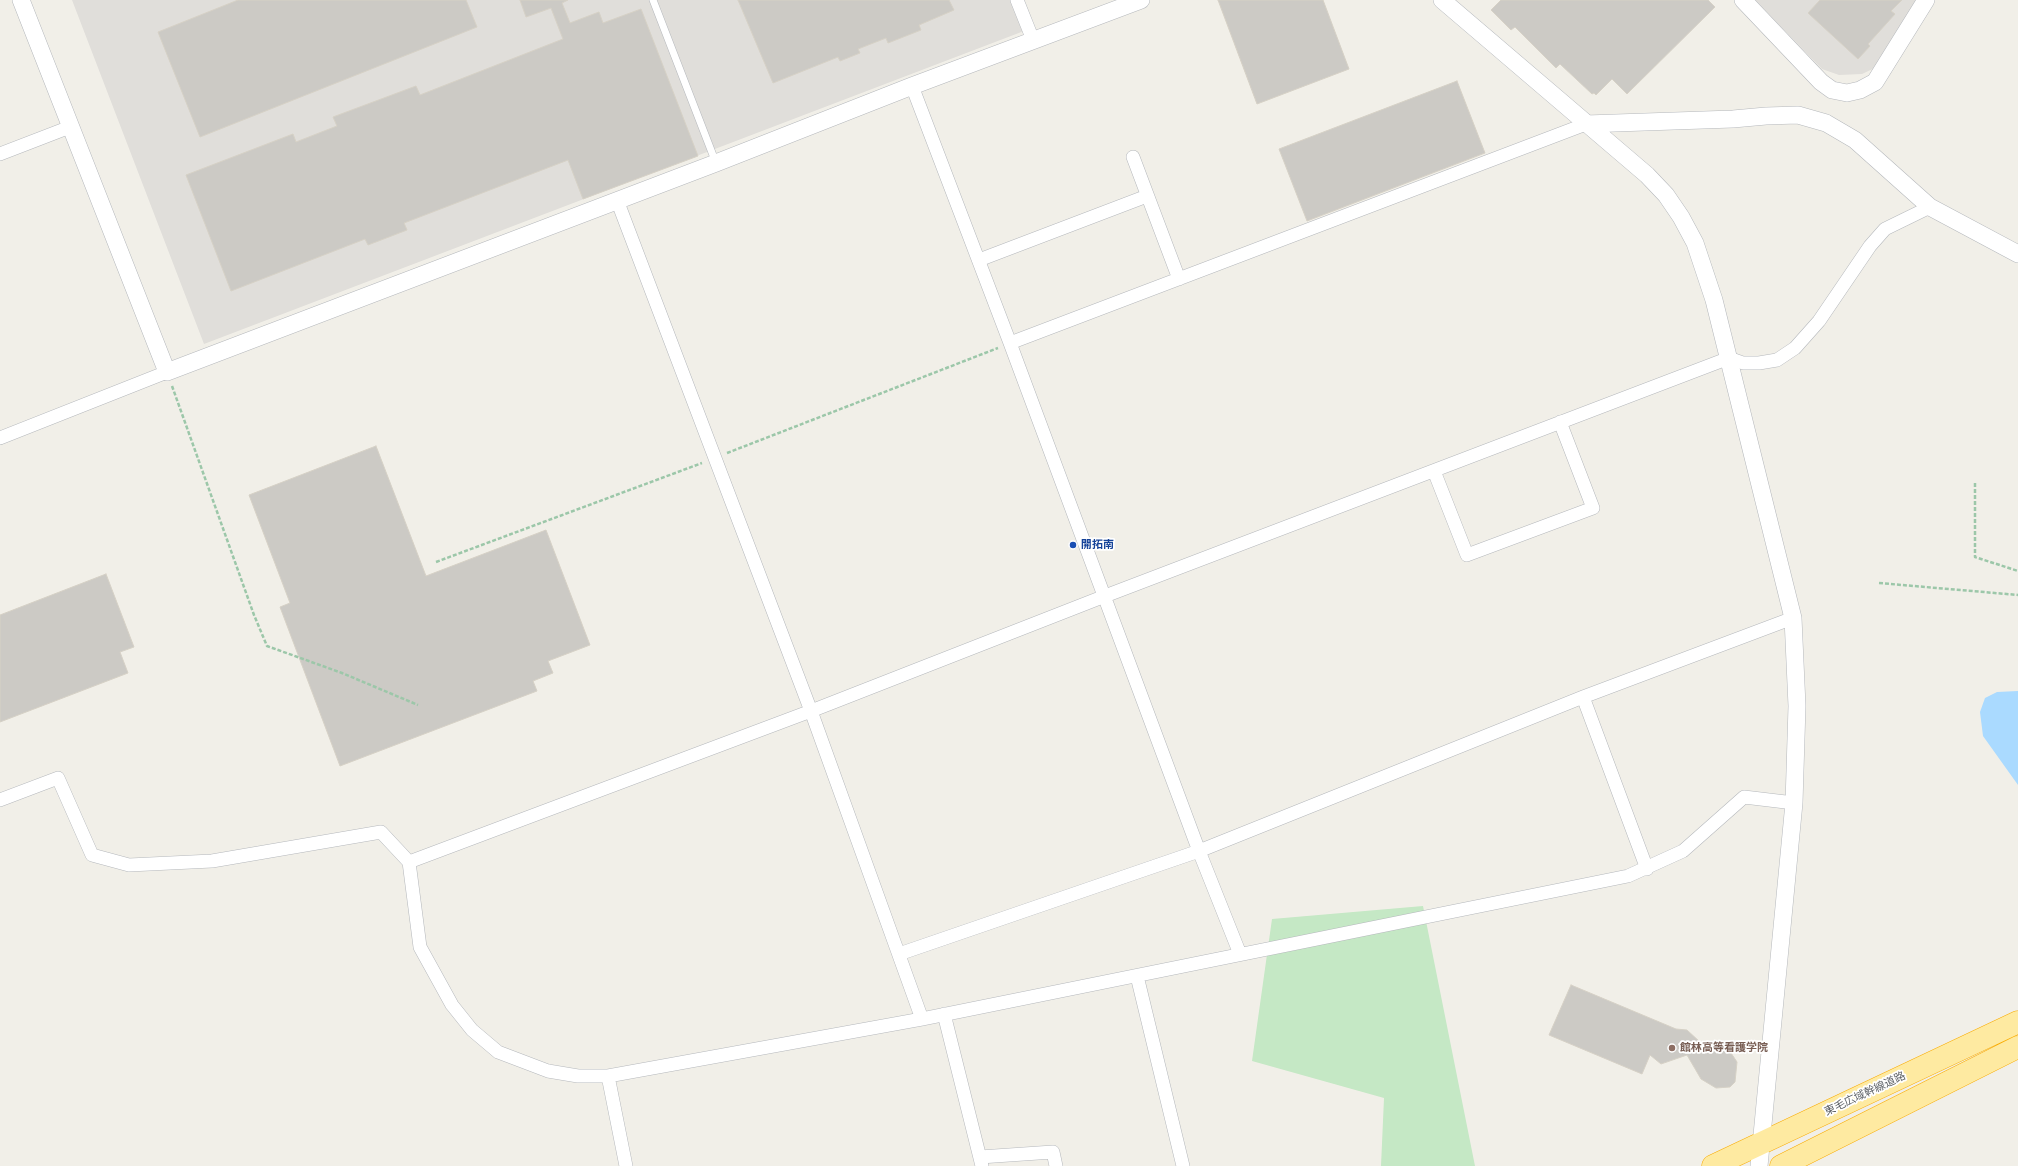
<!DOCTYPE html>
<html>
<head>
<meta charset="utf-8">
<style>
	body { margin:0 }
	canvas { display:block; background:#f1efe8 }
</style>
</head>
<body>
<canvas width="2018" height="1166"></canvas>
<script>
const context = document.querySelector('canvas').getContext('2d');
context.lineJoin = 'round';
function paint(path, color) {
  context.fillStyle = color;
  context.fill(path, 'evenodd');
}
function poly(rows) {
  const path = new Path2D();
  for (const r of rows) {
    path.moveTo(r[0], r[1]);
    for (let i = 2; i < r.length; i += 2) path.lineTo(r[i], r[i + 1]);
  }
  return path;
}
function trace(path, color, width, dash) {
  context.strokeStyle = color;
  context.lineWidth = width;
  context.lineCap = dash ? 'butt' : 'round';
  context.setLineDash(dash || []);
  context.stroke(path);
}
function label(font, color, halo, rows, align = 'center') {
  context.font = font + ' "Fira Sans Condensed","Noto Sans JP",sans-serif';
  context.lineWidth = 3.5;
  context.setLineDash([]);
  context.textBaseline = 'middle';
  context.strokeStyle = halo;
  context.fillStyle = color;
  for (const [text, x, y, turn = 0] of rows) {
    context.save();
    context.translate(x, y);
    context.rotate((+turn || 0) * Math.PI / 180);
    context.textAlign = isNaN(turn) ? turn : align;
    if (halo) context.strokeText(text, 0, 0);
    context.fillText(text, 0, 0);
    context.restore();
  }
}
const industrial = poly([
	[72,0,1011,0,1024,31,204,344],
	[1755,0,1920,0,1879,66,1862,74,1839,75,1822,69]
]);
const green = poly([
	[1423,906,1475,1166,1381,1166,1384,1098,1252,1061,1272,919]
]);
const water = poly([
	[2018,691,2018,785,1983,736,1980,712,1985,698,1997,692]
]);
const building = poly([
	[238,0,466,0,477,27,200,137,158,32,238,0],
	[520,0,568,0,562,3,570,23,599,12,603,23,641,9,698,156,583,199,568,160,404,223,407,230,368,245,365,239,231,291,186,175,293,134,296,142,337,126,333,117,416,86,420,95,563,39,551,8,526,17,520,0],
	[738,0,949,0,954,10,919,25,921,30,888,43,886,38,858,49,860,53,840,61,838,57,773,83,738,0],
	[1218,0,1323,0,1349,69,1257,104,1218,0],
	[1501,0,1708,0,1715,7,1627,94,1612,79,1596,95,1594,93,1592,94,1560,64,1556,68,1515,27,1511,30,1491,10,1501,0],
	[1820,0,1902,0,1891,11,1895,14,1868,44,1870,46,1858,59,1808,13,1820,0],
	[1457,81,1485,153,1307,221,1279,149,1457,81],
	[376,446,426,576,546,530,590,645,548,661,553,673,533,681,537,691,340,766,280,607,290,603,249,495,376,446],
	[106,574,134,647,120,652,128,673,0,722,0,615,106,574],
	[1571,985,1676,1029,1687,1030,1700,1042,1719,1043,1729,1050,1737,1062,1735,1082,1730,1087,1716,1088,1701,1079,1687,1055,1661,1064,1650,1055,1642,1074,1549,1035,1571,985]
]);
const path = poly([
	[172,386,254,615,267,646,342,673,418,705],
	[727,453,998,348],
	[1975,483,1975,557,2018,571],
	[436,562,702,463],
	[1879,583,2018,595]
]);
const service = poly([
	[653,0,716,163]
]);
const minor = poly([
	[1017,0,1033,40],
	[912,86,1010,343,1199,851,1240,954],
	[0,154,70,127],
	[1133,157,1179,279],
	[617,200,811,711,922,1019],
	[979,260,1147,196],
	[1010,343,1586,124],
	[0,438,167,372],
	[1434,471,1467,555,1593,508,1560,422],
	[1583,697,1647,869],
	[0,800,58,778,92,855,129,865,212,861,381,832,409,862,420,947,452,1005,472,1030,498,1052,548,1071,578,1076,608,1076,922,1019,1628,876,1683,851,1744,797,1794,803],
	[409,862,811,711,1105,596,1729,358,1743,363,1759,363,1777,360,1795,348,1819,321,1870,246,1885,229,1930,207],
	[899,954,1199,851,1583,697,1793,618],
	[1137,976,1183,1166],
	[944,1014,982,1166],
	[608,1076,626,1166],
	[980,1157,1053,1152,1056,1166]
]);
const tertiary = poly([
	[21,0,167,372,716,163,912,86,1141,0],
	[1442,0,1647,175,1666,195,1681,217,1695,243,1714,300,1793,618,1797,706,1794,803,1759,1166],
	[1743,0,1821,82,1832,90,1847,93,1860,90,1875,82,1926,0],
	[1586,124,1733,119,1766,116,1798,115,1826,123,1855,140,1930,207,2018,254]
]);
const trunk = poly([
	[1713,1166,2018,1022],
	[1781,1166,2018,1047]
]);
const markers = [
	[1073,545,4,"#1a4fb4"],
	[1672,1048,4,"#8d6e63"]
];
const transitNames = [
	["開拓南",1081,545]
];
const educationNames = [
	["館林高等看護学院",1680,1048]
];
const streetNames = [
	["東毛広域幹線道路",1865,1094,-25]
];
paint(industrial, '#e0deda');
paint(green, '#c5e8c5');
paint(water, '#aadaff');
paint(building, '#cccac5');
trace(building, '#d6d1c6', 1);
trace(service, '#b5b8bc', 8);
trace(minor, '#b5b8bc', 14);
trace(tertiary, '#b5b8bc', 18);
trace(trunk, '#f9ab00', 23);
trace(path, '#9cc7a9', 2.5, [4, 2]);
trace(service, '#fff', 7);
trace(minor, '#fff', 13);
trace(tertiary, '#fff', 17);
trace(trunk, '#feeaa1', 22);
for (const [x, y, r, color] of markers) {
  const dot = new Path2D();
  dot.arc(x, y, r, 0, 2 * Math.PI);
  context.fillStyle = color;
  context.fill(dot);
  trace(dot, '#fff', 1.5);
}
label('bold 11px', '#164399', '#fff', transitNames, 'left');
label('bold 11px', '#785e54', '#fff', educationNames, 'left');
label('11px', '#5f6368', '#fff', streetNames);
</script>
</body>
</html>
